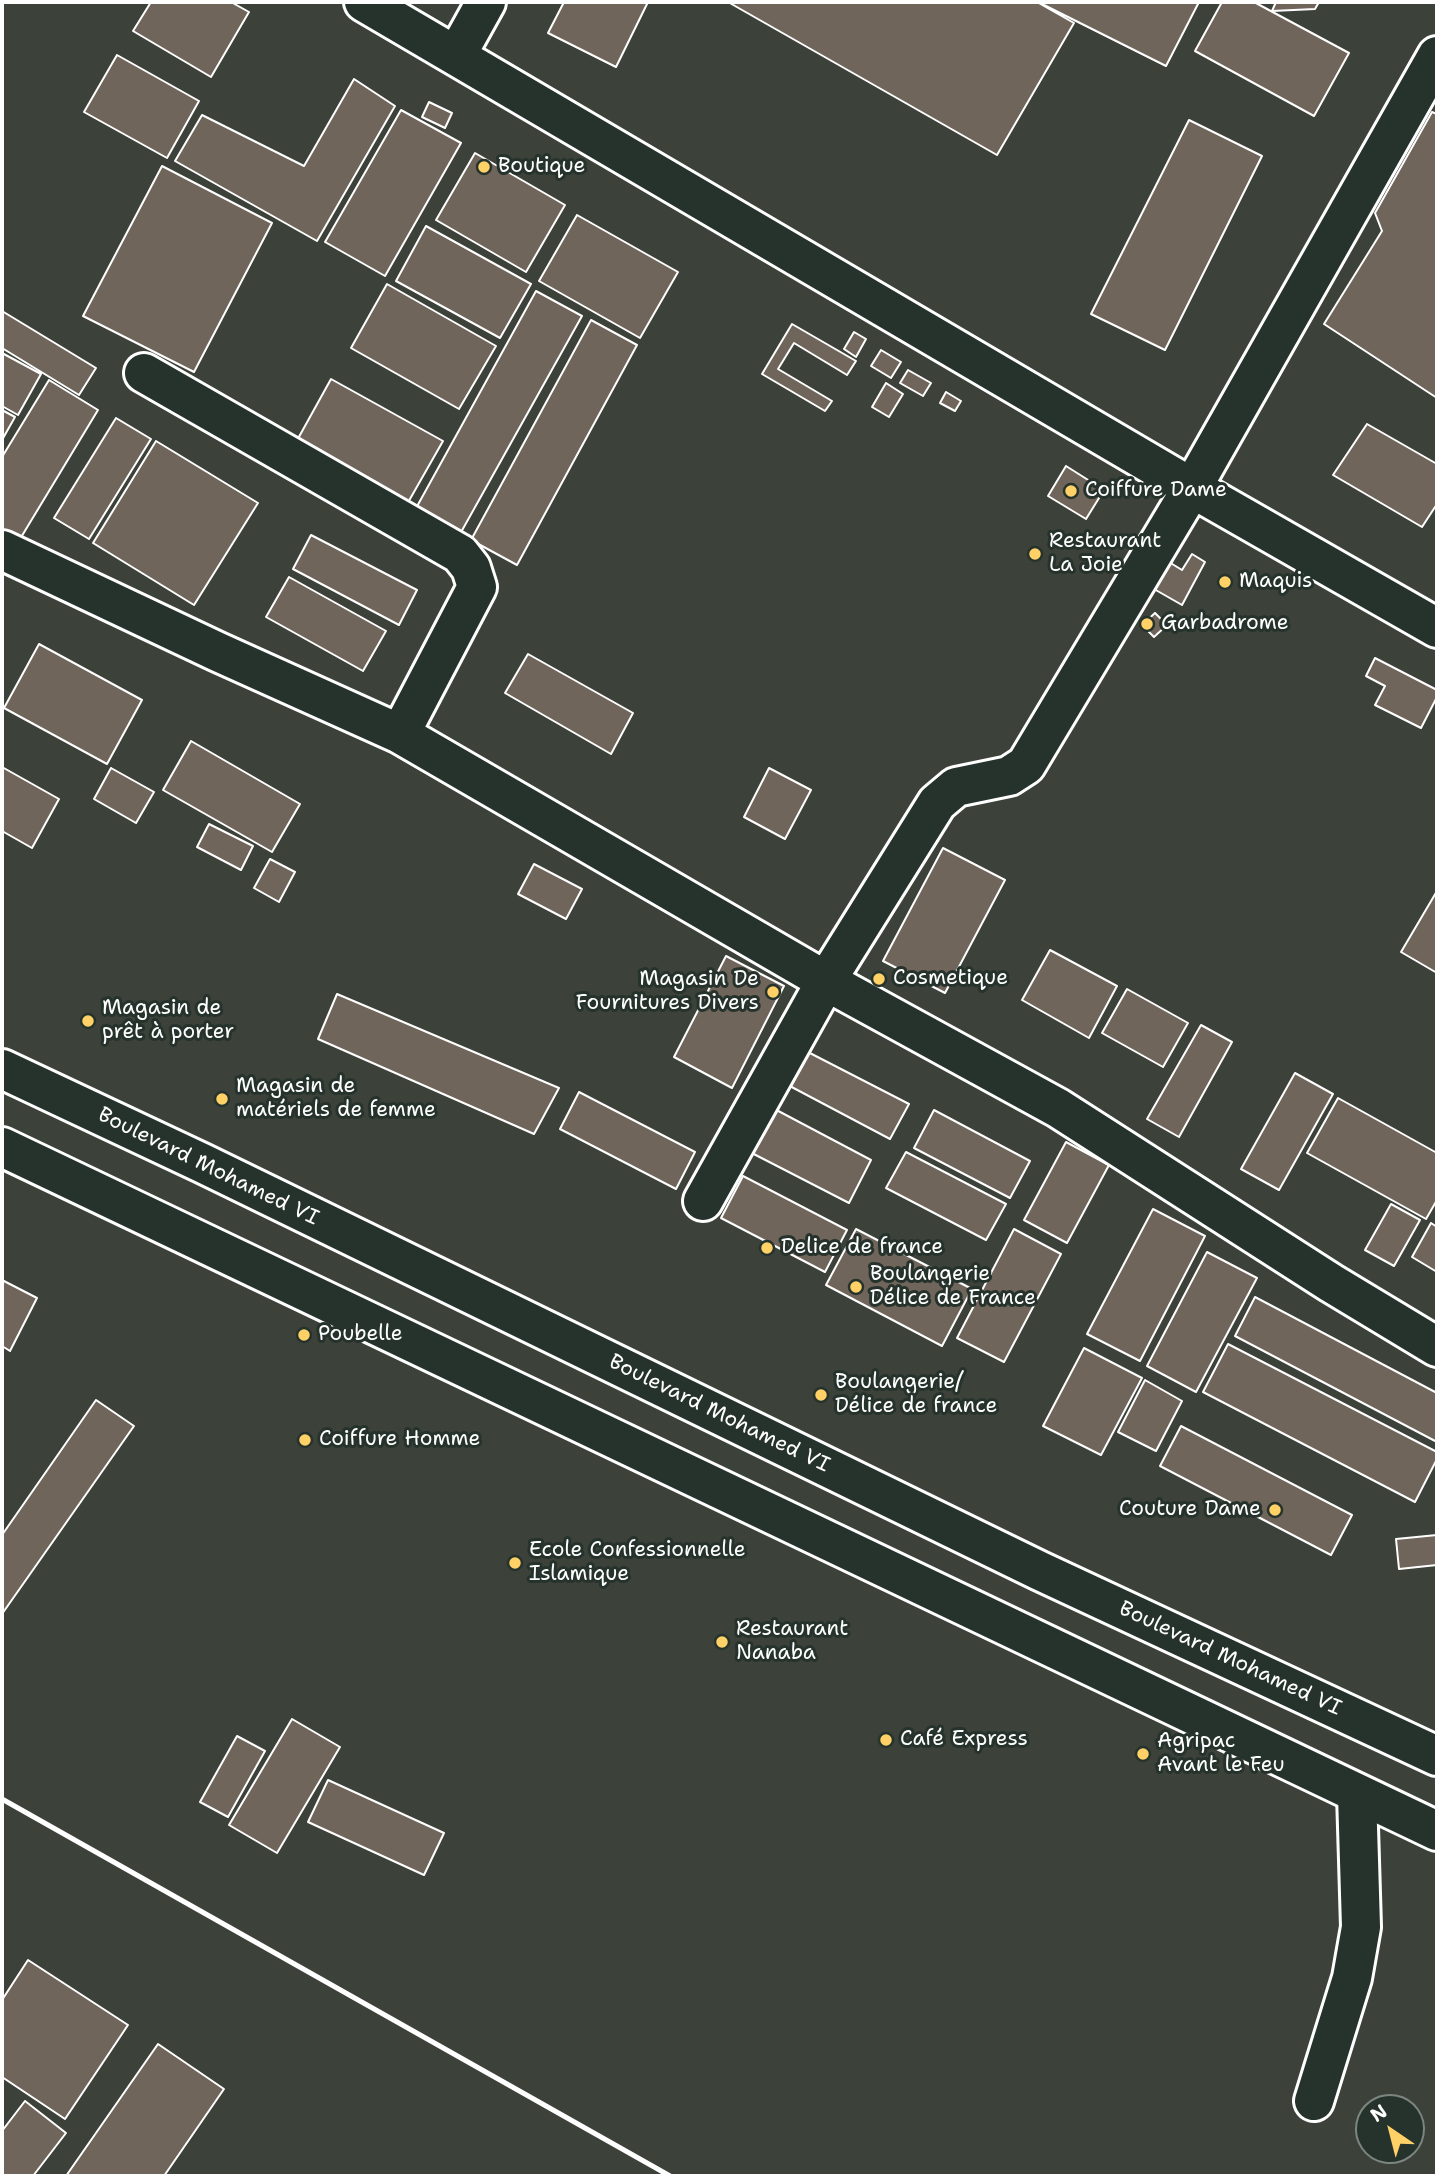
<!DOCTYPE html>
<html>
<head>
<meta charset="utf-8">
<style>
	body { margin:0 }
	#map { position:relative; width:1439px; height:2178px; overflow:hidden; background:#3c423a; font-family:"Shantell Sans",sans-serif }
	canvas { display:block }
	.frame { position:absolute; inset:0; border:4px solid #fff; pointer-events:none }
	.north { position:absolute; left:1355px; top:2094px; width:70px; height:70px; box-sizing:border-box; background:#26332d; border:2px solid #7d8581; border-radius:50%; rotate:325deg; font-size:19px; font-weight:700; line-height:28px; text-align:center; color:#fff }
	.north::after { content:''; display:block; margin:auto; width:24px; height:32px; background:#ffd166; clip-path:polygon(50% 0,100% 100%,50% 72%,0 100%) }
</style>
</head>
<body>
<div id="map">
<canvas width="1439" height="2178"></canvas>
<div class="frame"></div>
<div class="north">N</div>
</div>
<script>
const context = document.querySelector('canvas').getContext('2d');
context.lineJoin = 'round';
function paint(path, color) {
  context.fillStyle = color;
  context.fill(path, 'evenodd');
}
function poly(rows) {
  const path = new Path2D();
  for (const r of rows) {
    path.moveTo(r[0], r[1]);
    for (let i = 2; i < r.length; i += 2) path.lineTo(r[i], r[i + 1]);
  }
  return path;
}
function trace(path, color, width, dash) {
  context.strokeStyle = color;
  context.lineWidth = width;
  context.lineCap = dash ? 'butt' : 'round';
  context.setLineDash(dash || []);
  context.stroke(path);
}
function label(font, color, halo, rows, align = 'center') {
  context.font = font + ' "Shantell Sans",sans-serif';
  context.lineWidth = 6;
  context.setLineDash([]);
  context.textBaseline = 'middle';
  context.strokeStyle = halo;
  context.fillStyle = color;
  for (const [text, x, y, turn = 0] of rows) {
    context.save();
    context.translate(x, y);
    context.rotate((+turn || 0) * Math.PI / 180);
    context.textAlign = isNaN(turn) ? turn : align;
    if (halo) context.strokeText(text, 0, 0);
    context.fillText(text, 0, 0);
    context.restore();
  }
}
const building = poly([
	[151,2,231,2,249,12,211,77,133,31,151,2],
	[564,2,648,2,616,67,548,33,564,2],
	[728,2,1037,2,1074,23,997,155,728,2],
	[1038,2,1199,2,1166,66,1038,2],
	[1222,2,1254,2,1349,53,1314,116,1195,51,1222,2],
	[1276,2,1319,2,1315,9,1272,11,1276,2],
	[117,55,199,101,167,158,84,112,117,55],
	[354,79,395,106,317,241,175,161,202,115,304,166,354,79],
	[429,102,452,113,445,128,422,117,429,102],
	[401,110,461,143,385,276,325,242,401,110],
	[1432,112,1437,114,1437,398,1324,324,1382,231,1375,213,1432,112],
	[1189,120,1262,156,1165,350,1091,314,1189,120],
	[475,153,565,205,526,272,436,220,475,153],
	[162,166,272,223,194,372,83,316,162,166],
	[577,215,678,272,640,338,539,281,577,215],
	[426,226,531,284,500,338,396,281,426,226],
	[387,284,496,346,459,409,351,348,387,284],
	[536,291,582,316,460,534,415,510,536,291],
	[2,311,96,368,79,395,2,348,2,311],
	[591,320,637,345,517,565,471,540,591,320],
	[792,324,856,361,847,375,794,343,778,369,832,401,825,411,762,374,792,324],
	[854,332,866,339,856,357,844,349,854,332],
	[881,350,901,362,891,378,871,366,881,350],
	[2,353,41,374,18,415,2,406,2,353],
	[908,370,931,383,923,396,900,383,908,370],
	[331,379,443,441,406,506,295,444,331,379],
	[49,380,98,410,17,544,2,534,2,457,49,380],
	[886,383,903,394,889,417,872,407,886,383],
	[946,392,961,401,955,411,940,403,946,392],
	[2,410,15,417,2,440,2,410],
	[116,418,151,439,89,539,54,518,116,418],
	[1367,424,1437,464,1437,504,1422,527,1333,475,1367,424],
	[156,441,258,503,194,605,93,543,156,441],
	[1066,466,1104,490,1086,519,1048,496,1066,466],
	[311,535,417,590,399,625,293,569,311,535],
	[1192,554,1205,562,1182,605,1154,589,1169,562,1182,570,1192,554],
	[289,577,386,631,363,671,266,617,289,577],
	[1155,613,1167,625,1154,637,1142,625,1155,613],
	[39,644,142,700,107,764,4,708,39,644],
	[528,654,633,713,611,754,505,693,528,654],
	[1375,658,1437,690,1437,697,1421,728,1375,705,1385,686,1366,676,1375,658],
	[191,741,300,804,272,852,163,790,191,741],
	[2,767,59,799,32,848,2,831,2,767],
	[111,768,154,792,136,823,94,799,111,768],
	[769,768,811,790,785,839,744,817,769,768],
	[209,824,253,846,241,870,197,847,209,824],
	[943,848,1005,880,945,993,883,961,943,848],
	[270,859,295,872,279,902,254,888,270,859],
	[534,864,582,889,566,919,518,894,534,864],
	[1437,891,1437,973,1401,952,1437,891],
	[1050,950,1117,986,1089,1038,1022,1000,1050,950],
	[726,956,784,986,732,1088,674,1057,726,956],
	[1127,989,1188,1023,1163,1067,1102,1033,1127,989],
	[337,994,559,1088,534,1134,318,1039,337,994],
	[1201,1025,1232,1042,1179,1137,1147,1119,1201,1025],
	[804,1050,909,1104,890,1139,786,1084,804,1050],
	[1295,1073,1333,1094,1279,1190,1241,1169,1295,1073],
	[579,1092,695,1152,676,1189,560,1129,579,1092],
	[1338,1098,1437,1153,1437,1200,1426,1219,1307,1153,1338,1098],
	[767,1105,871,1160,849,1203,744,1149,767,1105],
	[934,1110,1030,1161,1010,1198,914,1148,934,1110],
	[1066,1142,1109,1165,1067,1243,1024,1220,1066,1142],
	[906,1152,1006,1204,986,1240,886,1188,906,1152],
	[743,1176,847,1230,825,1272,721,1218,743,1176],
	[1391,1204,1420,1220,1394,1266,1365,1250,1391,1204],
	[1153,1209,1205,1236,1140,1361,1087,1334,1153,1209],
	[1431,1223,1437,1227,1437,1272,1412,1257,1431,1223],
	[856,1229,972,1289,942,1346,826,1285,856,1229],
	[1014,1229,1061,1254,1004,1362,957,1338,1014,1229],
	[1207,1252,1257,1278,1196,1392,1147,1366,1207,1252],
	[2,1280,37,1298,10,1351,2,1346,2,1280],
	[1255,1297,1437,1393,1437,1442,1235,1336,1255,1297],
	[1228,1344,1437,1452,1437,1459,1415,1502,1203,1392,1228,1344],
	[1084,1348,1142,1378,1101,1455,1043,1426,1084,1348],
	[1145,1380,1182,1401,1156,1451,1118,1432,1145,1380],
	[96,1400,134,1426,2,1614,2,1535,96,1400],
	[1181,1426,1352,1515,1331,1555,1160,1466,1181,1426],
	[1437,1535,1437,1565,1399,1569,1396,1539,1437,1535],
	[292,1719,340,1747,277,1853,229,1825,292,1719],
	[237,1736,265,1751,228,1817,200,1802,237,1736],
	[328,1780,444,1833,424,1875,308,1822,328,1780],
	[28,1960,128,2025,65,2119,2,2077,2,2000,28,1960],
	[158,2044,224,2089,164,2176,66,2176,158,2044],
	[25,2101,66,2133,33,2176,2,2176,2,2131,25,2101]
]);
const minor = poly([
	[364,2,1192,488,1437,628],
	[456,56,486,2],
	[144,373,460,554,471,568,477,587,400,734],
	[2,550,218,652,400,734,826,981,1058,1108,1331,1283,1437,1347],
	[703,1201,826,981,937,803,956,787,1009,776,1026,765,1192,488,1437,56],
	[1314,2101,1352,1978,1361,1927,1357,1794]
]);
const major = poly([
	[2,1069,202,1163,1040,1571,1437,1756],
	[2,1147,1437,1831]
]);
const rail = poly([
	[2,1799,670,2176]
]);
const markers = [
	[484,167,7,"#ffd166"],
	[1071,491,7,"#ffd166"],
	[1035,554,7,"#ffd166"],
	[1225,582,7,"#ffd166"],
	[1147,624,7,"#ffd166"],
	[879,979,7,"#ffd166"],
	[773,992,7,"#ffd166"],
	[88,1021,7,"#ffd166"],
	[222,1099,7,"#ffd166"],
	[767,1248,7,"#ffd166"],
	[856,1287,7,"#ffd166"],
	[304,1335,7,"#ffd166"],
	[821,1395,7,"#ffd166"],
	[305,1440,7,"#ffd166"],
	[1275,1510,7,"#ffd166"],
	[515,1563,7,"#ffd166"],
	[722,1642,7,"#ffd166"],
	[886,1740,7,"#ffd166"],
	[1143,1754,7,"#ffd166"]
];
const poiNames = [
	["Boutique",498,167],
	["Coiffure Dame",1085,491],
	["Restaurant",1049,542],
	["La Joie",1049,566],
	["Maquis",1239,582],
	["Garbadrome",1161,624],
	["Cosmetique",893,979],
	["Magasin De",759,980,"right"],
	["Fournitures Divers",759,1004,"right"],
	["Magasin de",102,1009],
	["prêt à porter",102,1033],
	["Magasin de",236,1087],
	["matériels de femme",236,1111],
	["Delice de france",781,1248],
	["Boulangerie",870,1275],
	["Délice de France",870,1299],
	["Poubelle",318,1335],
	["Boulangerie/",835,1383],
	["Délice de france",835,1407],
	["Coiffure Homme",319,1440],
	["Couture Dame",1261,1510,"right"],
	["Ecole Confessionnelle",529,1551],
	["Islamique",529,1575],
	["Restaurant",736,1630],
	["Nanaba",736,1654],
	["Café Express",900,1740],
	["Agripac",1157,1742],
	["Avant le Feu",1157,1766]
];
const streetNames = [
	["Boulevard Mohamed VI",208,1167,26],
	["Boulevard Mohamed VI",719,1414,26],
	["Boulevard Mohamed VI",1230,1659,25]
];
paint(building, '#70655a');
trace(building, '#fff', 2);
trace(minor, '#fff', 44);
trace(major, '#fff', 44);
trace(minor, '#26332d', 38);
trace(major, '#26332d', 38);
trace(rail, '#fff', 5);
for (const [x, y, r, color] of markers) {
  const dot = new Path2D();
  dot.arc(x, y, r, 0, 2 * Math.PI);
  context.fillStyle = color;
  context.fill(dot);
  trace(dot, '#26332d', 2.5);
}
label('21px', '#fff', '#26332d', poiNames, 'left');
label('21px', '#fff', '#26332d', streetNames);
</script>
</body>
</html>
